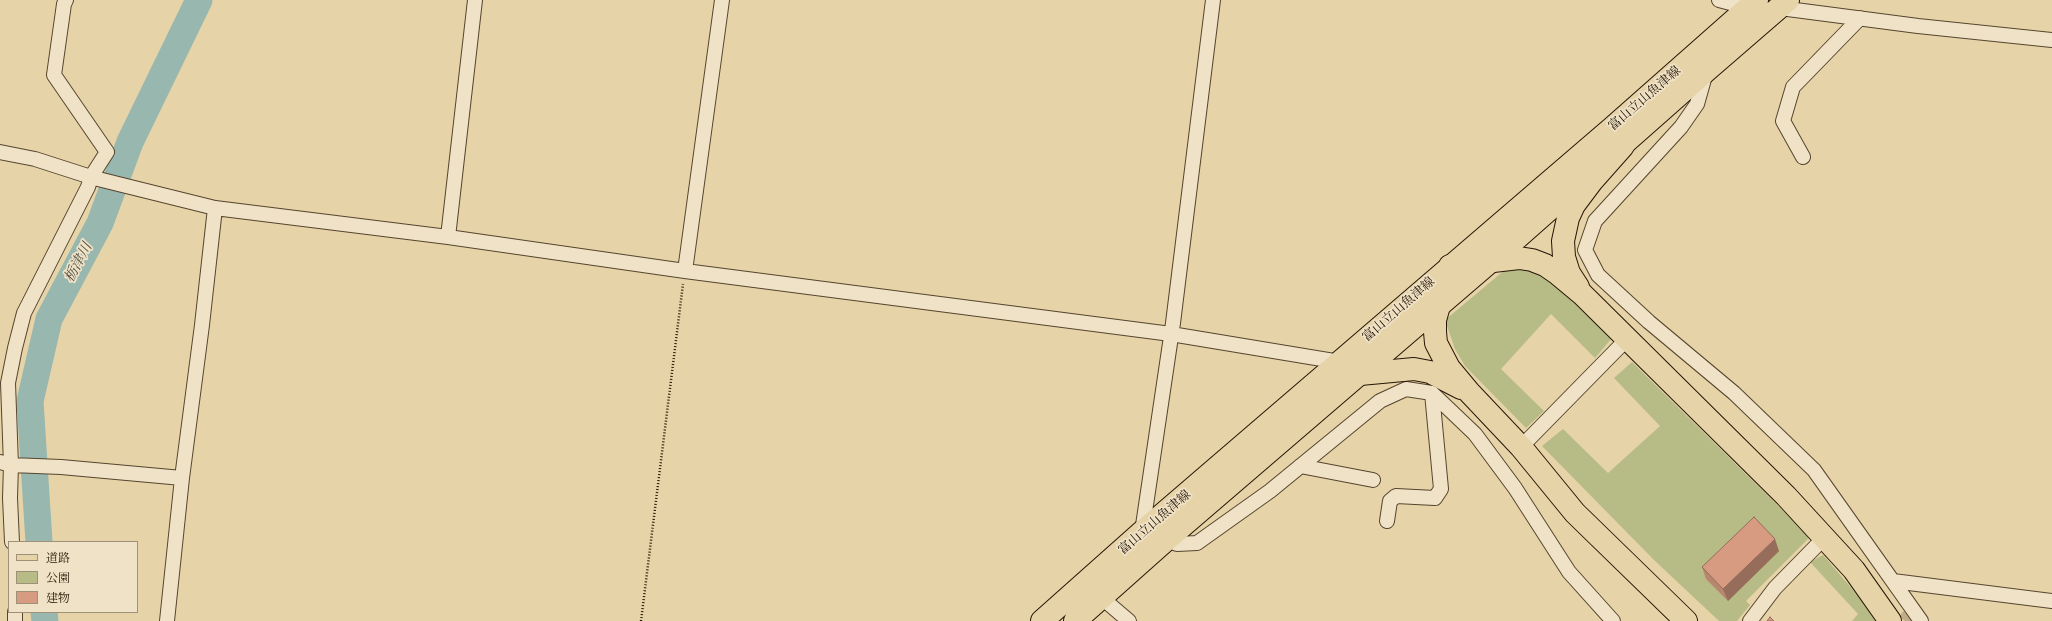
<!DOCTYPE html>
<html>
<head>
<meta charset="utf-8">
<style>
	body { margin:0 }
	#map { position:relative; width:2052px; height:621px; overflow:hidden; background:#e6d3a8; font-family:Cardo,"Noto Serif JP",serif }
	canvas { display:block }
	.legend { position:absolute; left:8px; top:541px; width:130px; height:72px; box-sizing:border-box; background:#efe2c6; border:1px solid #9f9079; margin:0; padding:5px 7px; list-style:none; font-size:12px; color:#261606 }
	.legend li { display:flex; align-items:center; gap:8px; height:20px }
	.legend b { width:20px; border:1px solid #9f9079 }
</style>
</head>
<body>
<div id="map">
<canvas width="2052" height="621"></canvas>
<ul class="legend">
<li><b style="height:5px;background:#e6d3a8"></b>道路</li>
<li><b style="height:11px;background:#b7bc86"></b>公園</li>
<li><b style="height:11px;background:#d69b80"></b>建物</li>
</ul>
</div>
<script>
const context = document.querySelector('canvas').getContext('2d');
context.lineJoin = 'round';
function paint(path, color) {
  context.fillStyle = color;
  context.fill(path, 'evenodd');
}
function poly(rows) {
  const path = new Path2D();
  for (const r of rows) {
    path.moveTo(r[0], r[1]);
    for (let i = 2; i < r.length; i += 2) path.lineTo(r[i], r[i + 1]);
  }
  return path;
}
function trace(path, color, width, dash) {
  context.strokeStyle = color;
  context.lineWidth = width;
  context.lineCap = dash ? 'butt' : 'round';
  context.setLineDash(dash || []);
  context.stroke(path);
}
function label(font, color, halo, rows, align = 'center') {
  context.font = font + ' Cardo,"Noto Serif JP",serif';
  context.lineWidth = 3.5;
  context.setLineDash([]);
  context.textBaseline = 'middle';
  context.strokeStyle = halo;
  context.fillStyle = color;
  for (const [text, x, y, turn = 0] of rows) {
    context.save();
    context.translate(x, y);
    context.rotate((+turn || 0) * Math.PI / 180);
    context.textAlign = isNaN(turn) ? turn : align;
    if (halo) context.strokeText(text, 0, 0);
    context.fillText(text, 0, 0);
    context.restore();
  }
}
const green = poly([
	[1534,266,1568,288,1612,338,1595,358,1551,314,1501,369,1544,411,1526,428,1465,366,1455,349,1445,320,1506,269],
	[1632,362,1810,537,1746,601,1750,605,1737,621,1719,621,1654,560,1542,446,1563,429,1608,473,1660,426,1614,378],
	[1823,555,1860,598,1876,621,1852,621,1858,614,1810,562]
]);
const river = poly([
	[39,542,30,401,49,319,100,223,130,142,199,0],
	[44,612,45,621]
]);
const minorTunnel = poly([
	[1905,621,1909,615]
]);
const path = poly([
	[641,621,683,284]
]);
const minor = poly([
	[1719,0,1749,8],
	[1780,8,1918,26,2052,40],
	[1706,72,1697,104,1681,127,1595,221,1585,250,1598,275,1649,322,1734,393,1814,470,1921,621],
	[0,152,35,159,94,178,215,208,448,237,685,271,1171,334,1340,362],
	[1803,157,1783,121,1793,87,1860,18],
	[448,237,475,0],
	[685,271,722,0],
	[1521,447,1627,339],
	[0,462,11,465,61,467,182,478],
	[1300,466,1373,480],
	[1387,521,1390,501,1396,496,1435,498,1441,489,1432,393],
	[1142,532,1173,323,1213,0],
	[1166,540,1177,544,1197,543,1270,491,1380,401,1406,389,1432,393,1475,434,1515,488,1569,572,1613,621],
	[12,542,10,498,11,465,8,383,15,348,24,313,88,187,91,177,107,152,54,75,64,4,66,0],
	[1893,581,2052,601],
	[1102,598,1129,621],
	[15,612,15,621],
	[167,621,182,478,202,325,215,208],
	[1750,621,1775,588,1825,537]
]);
const primary = poly([
	[1042,621,1142,532,1612,128,1757,0],
	[1075,621,1166,540,1491,261,1707,70,1788,0]
]);
const motorway = poly([
	[1578,287,1569,273,1564,257,1563,241,1568,218,1574,205,1592,181,1623,146],
	[1360,374,1414,369,1430,372,1461,388],
	[1686,621,1575,513,1521,447,1469,392,1449,368,1436,343,1435,332,1435,320,1450,266,1519,258,1532,260,1545,265,1558,274,1582,294,1786,496,1854,570,1890,621]
]);
const wall = poly([
	[1779,551,1728,601,1706,579,1702,567]
]);
const shadedWall = poly([
	[1775,539,1779,551,1728,601,1723,589]
]);
const building = poly([
	[1754,517,1775,539,1723,589,1702,567,1754,517],
	[1770,617,1774,621,1767,621,1770,617]
]);
const streetNames = [
	["富山立山魚津線",1645,99,-41],
	["富山立山魚津線",1399,310,-41],
	["富山立山魚津線",1155,523,-41]
];
const waterNames = [
	["栃津川",79,263,-62]
];
paint(green, '#b7bc86');
trace(river, '#97b7af', 27);
trace(minorTunnel, '#c0ad88', 14, [14, 7]);
trace(minor, '#56452e', 16);
trace(primary, '#261606', 24);
trace(motorway, '#261606', 24);
trace(path, '#261606', 2.5, [1, 2]);
trace(minor, '#efe2c6', 14);
trace(primary, '#e6d3a8', 22);
trace(motorway, '#e6d3a8', 22);
paint(wall, '#b8856e');
paint(shadedWall, '#966c5a');
paint(building, '#d69b80');
trace(building, '#966c5a', 1);
label('13px', '#261606', '#efe2c6', streetNames);
label('italic 14px', '#4e4e41', '#efe2c6', waterNames);
</script>
</body>
</html>
